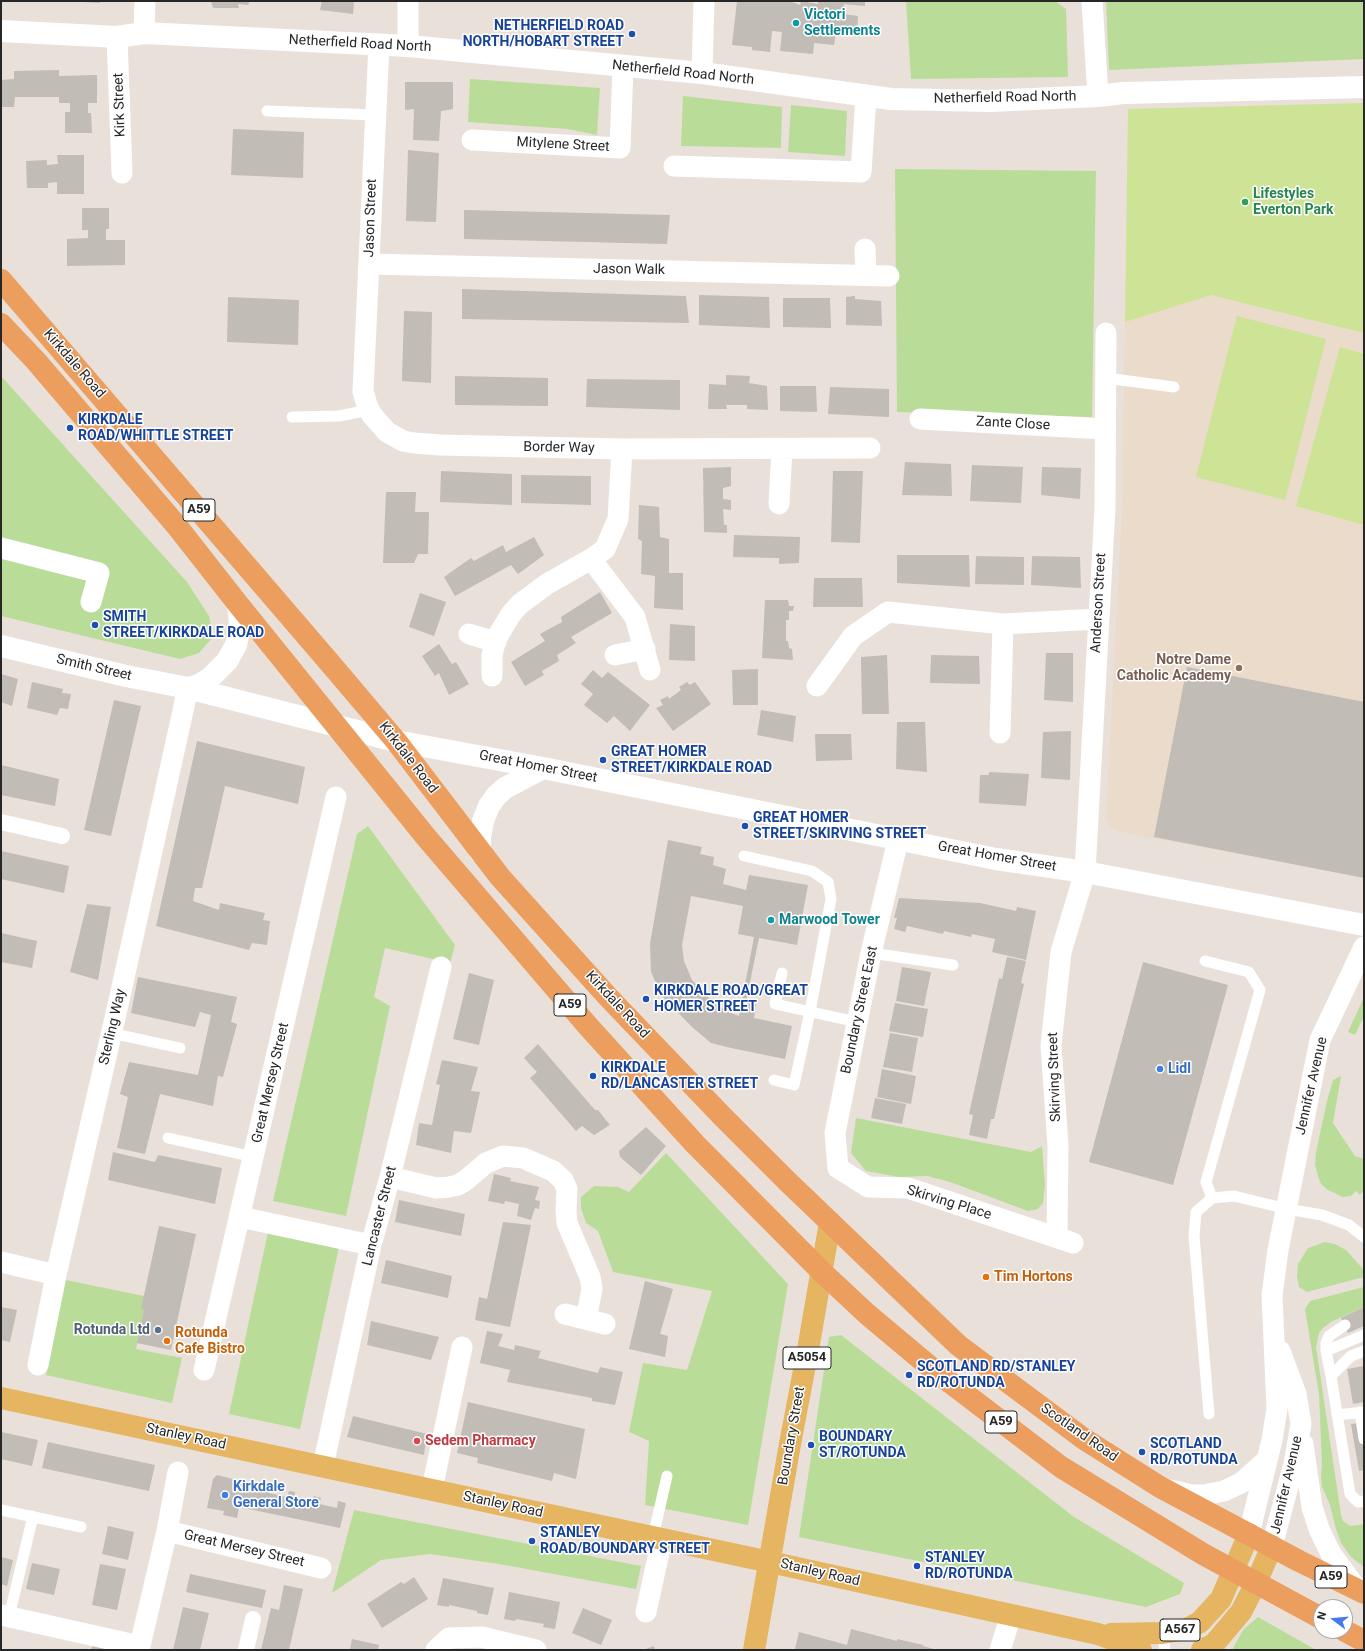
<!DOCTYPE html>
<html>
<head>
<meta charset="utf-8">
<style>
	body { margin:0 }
	#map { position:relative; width:1365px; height:1651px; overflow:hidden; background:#e9e0da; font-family:Roboto,sans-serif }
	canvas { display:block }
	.frame { position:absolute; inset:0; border:2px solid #272727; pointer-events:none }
	.north { position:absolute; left:1313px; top:1599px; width:40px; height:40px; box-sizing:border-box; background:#fff; border:1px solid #a9a9a9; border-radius:50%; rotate:286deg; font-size:11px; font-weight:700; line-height:16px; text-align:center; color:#272727 }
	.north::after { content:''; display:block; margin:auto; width:14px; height:18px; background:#437aed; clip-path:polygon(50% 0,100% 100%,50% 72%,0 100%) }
</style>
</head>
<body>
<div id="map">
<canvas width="1365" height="1651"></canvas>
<div class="frame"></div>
<div class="north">N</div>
</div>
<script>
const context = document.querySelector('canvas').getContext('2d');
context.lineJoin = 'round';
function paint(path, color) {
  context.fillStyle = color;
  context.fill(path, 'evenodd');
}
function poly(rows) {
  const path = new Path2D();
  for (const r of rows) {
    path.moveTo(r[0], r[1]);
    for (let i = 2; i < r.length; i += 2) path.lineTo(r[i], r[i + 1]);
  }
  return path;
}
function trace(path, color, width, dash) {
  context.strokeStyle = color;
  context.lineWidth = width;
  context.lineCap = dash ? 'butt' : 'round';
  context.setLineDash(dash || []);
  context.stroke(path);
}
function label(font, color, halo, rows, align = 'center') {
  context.font = font + ' Roboto,sans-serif';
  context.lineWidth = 3;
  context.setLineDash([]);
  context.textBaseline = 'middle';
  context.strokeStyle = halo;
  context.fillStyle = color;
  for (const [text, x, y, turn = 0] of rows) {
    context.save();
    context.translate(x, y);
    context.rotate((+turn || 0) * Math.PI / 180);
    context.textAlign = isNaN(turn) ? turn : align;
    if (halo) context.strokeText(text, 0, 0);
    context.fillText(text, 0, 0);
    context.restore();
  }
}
const education = poly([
	[1211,295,1364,333,1364,878,1122,832,1111,828,1106,819,1122,511,1125,322]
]);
const green = poly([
	[906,1,1055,1,1066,9,1068,77,911,79],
	[1106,1,1364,1,1364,59,1109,70],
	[470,79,600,88,597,135,568,129,468,122],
	[683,96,782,107,781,148,681,146],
	[791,105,847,111,845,156,788,152],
	[895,169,1096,171,1092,417,897,412],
	[1,376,187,582,209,616,213,637,199,653,180,659,1,616],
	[368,826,455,945,450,963,385,948,374,997,390,1006,346,1216,273,1201,357,834],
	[1364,997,1364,1016,1355,1035,1348,1032],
	[1341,1076,1333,1123,1355,1156,1364,1159,1364,1190,1360,1195,1356,1191,1351,1196,1343,1197,1328,1190,1321,1184,1318,1176,1315,1165,1316,1152,1327,1101,1333,1080],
	[856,1118,1031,1152,1042,1146,1045,1185,1043,1203,1038,1209,1028,1211,950,1182,927,1176,899,1177,866,1171,851,1153],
	[666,1153,788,1284,748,1525,645,1505,649,1441,629,1432,643,1363,687,1370,712,1291,613,1272,598,1231,586,1223,581,1208,581,1197,594,1186,618,1187,629,1192],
	[268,1232,339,1247,300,1429,229,1414],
	[1325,1242,1335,1244,1346,1250,1364,1270,1364,1277,1307,1292,1299,1287,1297,1277,1298,1264,1308,1248],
	[66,1280,144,1296,144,1310,136,1349,182,1358,172,1403,46,1375],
	[1364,1287,1364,1307,1331,1322,1323,1328,1319,1333,1316,1347,1341,1515,1343,1521,1347,1524,1351,1526,1364,1524,1364,1567,1351,1557,1341,1543,1336,1529,1330,1505,1322,1487,1321,1478,1322,1464,1319,1394,1305,1309,1310,1301],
	[841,1335,1074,1517,1184,1583,1180,1594,1146,1607,799,1537,829,1337],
	[354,1510,641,1566,636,1589,499,1564,430,1554,381,1560,332,1593],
	[1258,1617,1316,1650,1232,1650,1243,1630]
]);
const pitch = poly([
	[1364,103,1364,333,1211,295,1125,322,1128,109],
	[1237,316,1326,339,1285,500,1196,477],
	[1340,347,1364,354,1364,525,1296,506]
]);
const building = poly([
	[83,1,100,1,100,3,83,2],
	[211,1,250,1,248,5,238,4,239,8,213,8],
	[322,1,354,1,353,14,320,10],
	[737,1,789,1,800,5,801,1,818,4,818,1,865,1,865,6,844,4,843,14,858,16,857,33,836,31,834,45,814,43,813,54,780,51,782,32,772,31,770,52,752,50,752,47,732,45],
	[59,70,59,76,97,75,97,103,88,103,88,113,91,113,92,133,65,133,65,112,70,112,70,103,59,103,59,97,15,97,14,107,1,107,1,80,14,79,14,71],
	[405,82,453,82,453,109,441,111,439,141,413,140,414,109,405,110],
	[233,129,304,132,303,178,231,175],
	[408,150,439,153,436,222,406,221],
	[57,155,84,155,84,194,57,194,57,182,48,183,48,188,27,188,26,161,47,160,47,165,58,164],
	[82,208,109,208,109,229,106,229,106,240,125,240,125,265,67,266,67,239,88,238,88,230,82,230],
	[464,210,670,215,667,244,464,239],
	[462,289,686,296,689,323,462,319],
	[699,295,769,297,770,328,699,325],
	[855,296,855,299,881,301,882,326,846,325,846,297],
	[228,297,299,300,298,345,227,342],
	[783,298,830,298,831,328,783,327],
	[404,311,432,312,431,383,402,381],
	[726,375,750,376,749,383,767,386,768,410,747,409,747,405,726,405,727,409,708,409,709,384,726,385],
	[455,376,548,378,548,406,455,405],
	[587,379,680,380,680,410,586,407],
	[780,386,816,386,817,412,780,411],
	[830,387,889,389,889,417,828,414],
	[905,462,951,464,952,496,902,495],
	[972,465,1023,467,1021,503,970,501],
	[731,467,731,486,723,488,723,499,731,500,731,510,723,509,724,525,727,525,727,533,704,532,703,468],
	[1042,467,1081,468,1080,499,1041,495],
	[441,471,512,474,512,505,440,502],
	[833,471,863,471,860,543,831,542],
	[521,475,591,476,591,505,521,503],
	[386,492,416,492,415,512,429,512,428,554,418,554,414,563,383,563],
	[639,505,659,507,660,537,669,539,669,573,683,573,683,610,654,608,655,576,641,574,642,541,638,539],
	[734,535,800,537,799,563,779,564,779,558,733,557],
	[534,537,544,555,518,574,511,565,455,596,444,577,471,558,474,561,503,545,506,552],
	[897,555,969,555,970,587,897,583],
	[976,556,1024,557,1024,585,975,584],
	[1032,556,1080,557,1081,588,1031,585],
	[814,578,862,578,863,607,813,607],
	[600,592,612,613,571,637,576,643,557,655,559,661,542,671,544,675,525,686,511,662,545,641,540,634,562,622,561,617],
	[420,593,446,602,434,636,409,627],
	[765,600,788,600,789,606,794,606,793,611,789,611,789,620,786,620,786,641,788,641,789,648,792,649,793,660,762,658],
	[670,624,695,626,695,661,669,660],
	[439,644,452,664,456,662,469,684,449,695,439,673,435,676,422,656],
	[1046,653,1073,653,1073,702,1044,700],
	[887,655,889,714,862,714,861,657],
	[931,655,979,656,980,684,930,683],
	[1187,667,1364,702,1364,878,1154,837],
	[758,669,758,705,733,705,732,670],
	[593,670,602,678,608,672,650,705,630,731,614,716,607,723,584,705,593,694,581,684],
	[1,674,18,679,12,706,1,702],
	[32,682,63,689,62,693,71,694,68,709,60,708,57,715,27,708],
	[687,682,690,685,695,682,711,704,673,731,656,708,663,705,660,700,668,696,669,699,681,690,679,687],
	[114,700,141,706,111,836,84,830],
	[761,710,796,716,793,742,757,735],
	[897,722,925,722,927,772,896,769],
	[1071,731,1070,780,1041,778,1043,732],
	[815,734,851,734,852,760,816,761],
	[197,741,305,767,298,804,225,786,202,888,195,888,193,901,219,910,220,903,265,913,263,920,270,921,267,945,252,943,249,950,156,926],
	[1,765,59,779,55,806,1,795],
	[989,772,1029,774,1026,806,979,803,980,775,989,775],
	[668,840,702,847,700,854,714,857,713,865,726,869,723,884,746,890,749,875,808,885,797,945,759,938,746,1002,756,1004,754,1018,792,1026,785,1059,731,1048,711,1043,692,1027,662,996,651,972,650,944],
	[691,896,743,906,738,934,754,937,739,1016,726,1011,714,1003,692,980,684,961,682,945],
	[1,851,69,866,64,893,1,879],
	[899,898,980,903,1016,911,1017,907,1036,911,1026,960,992,952,995,939,972,934,971,937,944,931,943,934,907,926,905,932,894,929,897,918,894,918],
	[87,904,111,907,98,980,70,972],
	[1,933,37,941,32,968,1,962],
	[1007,957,1026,961,1021,983,1024,984,994,1119,991,1119,987,1139,969,1135,973,1115,969,1114,999,978,1002,979],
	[1143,962,1228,985,1173,1185,1089,1162],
	[902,967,931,972,924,1006,896,1001],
	[469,973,494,980,479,1045,453,1039],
	[138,977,237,997,231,1022,237,1024,223,1077,218,1076,213,1106,160,1094,145,1154,117,1148,128,1097,120,1094,129,1062,198,1075,211,1015,200,1012,195,1027,131,1013],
	[895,1003,928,1009,923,1037,889,1031],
	[890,1033,918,1038,912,1072,883,1067],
	[538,1044,595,1110,598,1110,610,1125,594,1135,582,1126,576,1131,530,1078,537,1072,524,1058],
	[442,1060,478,1067,471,1091,480,1092,471,1133,454,1131,451,1153,416,1145,419,1123,432,1125,440,1085,436,1084],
	[882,1069,916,1076,911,1104,877,1097],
	[875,1098,906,1104,902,1124,871,1118],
	[646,1127,666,1146,641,1175,620,1157,619,1151],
	[113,1152,155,1162,158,1155,222,1168,215,1204,108,1180],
	[494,1174,511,1178,510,1181,539,1187,535,1200,540,1201,539,1209,535,1208,531,1220,517,1216,519,1204,505,1201,504,1204,488,1201],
	[399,1200,465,1214,461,1236,395,1222],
	[503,1222,531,1225,510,1327,475,1320,479,1297,487,1299],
	[159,1226,196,1234,171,1350,137,1343,144,1310,141,1309],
	[386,1260,452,1276,448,1298,381,1283],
	[645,1281,673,1289,660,1334,668,1336,665,1357,629,1349],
	[1,1307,17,1310,10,1342,1,1340],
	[1364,1307,1364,1326,1348,1333,1341,1318],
	[371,1321,439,1337,431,1360,367,1345],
	[487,1331,503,1334,498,1346,514,1350,515,1345,541,1351,538,1358,598,1373,600,1367,623,1372,615,1405,592,1401,592,1398,507,1382,510,1370,480,1363],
	[1364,1366,1364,1402,1353,1404,1347,1369],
	[468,1402,585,1429,576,1479,554,1473,552,1481,477,1463,478,1458,457,1453],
	[353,1416,427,1434,424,1455,347,1437],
	[1364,1422,1364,1470,1359,1471,1351,1424],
	[1,1432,38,1440,32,1466,1,1459],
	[48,1442,155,1465,149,1491,42,1468],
	[217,1475,245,1482,244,1488,262,1492,263,1485,270,1487,269,1493,287,1497,289,1491,295,1492,294,1499,312,1503,314,1496,321,1498,319,1504,337,1508,338,1501,346,1503,340,1528,239,1507,237,1518,223,1515,224,1511,207,1508,213,1479],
	[108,1526,134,1532,128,1560,102,1554],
	[1,1557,13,1560,7,1586,1,1584],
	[32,1563,60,1569,54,1595,26,1589],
	[100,1564,126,1569,117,1610,92,1605],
	[190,1574,266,1590,262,1608,186,1592],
	[414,1577,428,1599,382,1628,367,1604,401,1582,404,1584],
	[443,1578,494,1588,488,1615,477,1613,477,1611,449,1605,449,1607,437,1605],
	[284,1585,303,1589,289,1650,261,1650,271,1608,279,1610],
	[509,1592,560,1602,555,1629,543,1627,544,1624,516,1619,515,1621,504,1619],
	[183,1607,209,1613,200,1650,173,1650],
	[583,1608,612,1620,601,1645,572,1633],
	[851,1629,897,1641,897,1639,923,1645,923,1646,937,1650,797,1650,795,1649,799,1632,847,1645],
	[352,1639,379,1645,378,1650,350,1650],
	[93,1643,119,1650,91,1650],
	[654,1646,655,1650,643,1650]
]);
const service = poly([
	[267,111,376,115],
	[1106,378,1174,387],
	[292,417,339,416,369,410],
	[744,856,812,871,828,882,831,899,810,1012,794,1085,774,1080],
	[871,953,953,965],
	[1205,961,1249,972,1260,990,1206,1182,1212,1198],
	[782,973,775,1004,857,1022],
	[111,1033,180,1048],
	[168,1138,254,1157],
	[1326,1351,1364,1335],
	[1364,1351,1351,1356,1331,1376,1350,1494,1358,1502,1364,1501],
	[1331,1376,1326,1351,1326,1343,1329,1336,1345,1325],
	[1360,1412,1364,1439],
	[1209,1414,1194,1236,1196,1212,1212,1198,1234,1196,1287,1209,1322,1215,1349,1225,1364,1237],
	[1337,1415,1364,1412],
	[1,1510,81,1527],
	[653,1537,667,1476],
	[9,1617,33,1516],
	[1163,1633,1165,1650]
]);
const pedestrian = poly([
	[1,822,62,836],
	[246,1650,253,1619]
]);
const minor = poly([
	[408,1,408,46],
	[1092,1,1098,96],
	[144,33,145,1],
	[117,37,122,173],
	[379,44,363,391,367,405,372,415,387,432,403,441,414,443,440,445,622,449,870,448],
	[702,73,704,1],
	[472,140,620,148,623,66],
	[674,166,861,172,866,97],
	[865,249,866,275],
	[369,264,889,276],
	[920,419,1105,429],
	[779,504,782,449],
	[1,548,99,573,91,602],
	[591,559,635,617,650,670],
	[469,634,496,642],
	[615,655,645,649],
	[492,676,492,655,496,639,511,614,520,604,547,584,591,559,605,549,618,519,622,449],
	[817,686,853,636,888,612,1003,624,1098,619],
	[1000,733,1003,624],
	[898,840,871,953,835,1133,838,1168,868,1187,908,1188,1073,1243],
	[390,1177,436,1188,449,1187,458,1185,466,1180,486,1163,503,1156,523,1158,553,1171,563,1180,567,1189,566,1211,567,1223,590,1277,592,1289,586,1319],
	[240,1217,371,1245],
	[1057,1237,1058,1146,1051,1045,1061,952,1085,872,1105,508,1106,333],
	[1,1262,56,1275],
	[565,1314,605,1324],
	[38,1365,56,1275,120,996,188,688],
	[204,1370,336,797],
	[1303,1444,1312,1507,1319,1529,1331,1554,1357,1589],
	[323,1466,371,1245,390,1177,441,967],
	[432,1489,462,1347],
	[1170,1490,1192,1495,1204,1495,1224,1491,1241,1483,1267,1460],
	[167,1531,321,1568],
	[1249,1534,1272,1440,1277,1409,1272,1295,1278,1250,1320,1040,1364,947],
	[1272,1546,1294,1464,1301,1424,1296,1394,1280,1351],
	[646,1612,662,1539],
	[1,1615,140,1646],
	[139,1650,167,1531,178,1472],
	[436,1650,449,1638,482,1637,536,1650],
	[1000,1650,1011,1615]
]);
const tertiary = poly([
	[1,31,117,37,144,33,408,46,702,73,891,99,990,101,1098,96,1123,93,1364,87],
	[1,646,126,676,188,688,396,741,543,768,996,859,1085,872,1364,925],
	[188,688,199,685,209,679,227,661,236,645,238,636,240,623,238,604],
	[480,852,480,837,483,821,489,806,496,796,505,788,543,768]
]);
const primary = poly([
	[1,1398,770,1562,1098,1634,1141,1650],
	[1111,1634,1163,1633,1187,1629,1200,1622,1221,1599,1249,1534],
	[754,1650,790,1444,809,1344,830,1222],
	[1202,1650,1214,1644,1241,1612,1256,1583,1272,1546]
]);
const trunk = poly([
	[1,280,335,669,396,741,500,877,609,998,722,1116,787,1181,958,1345,1084,1439,1160,1487,1299,1561,1364,1593],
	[1,324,36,361,176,525,238,604,426,837,587,1025,695,1144,822,1272,867,1314,935,1371,1061,1467,1203,1554,1321,1618],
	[1345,1631,1364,1641]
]);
const markers = [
	[796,23,4,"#0f9aa8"],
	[632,34,4,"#1a4fb4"],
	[1245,202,4,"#2e9e5b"],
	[70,428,4,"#1a4fb4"],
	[95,625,4,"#1a4fb4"],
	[1239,668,4,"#8d6e63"],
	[603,760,4,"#1a4fb4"],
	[745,826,4,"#1a4fb4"],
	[771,920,4,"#0f9aa8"],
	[646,999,4,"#1a4fb4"],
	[1160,1069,4,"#3f7fe0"],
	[593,1076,4,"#1a4fb4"],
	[986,1277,4,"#e8710a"],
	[158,1330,4,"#5c6f8a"],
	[167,1341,4,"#e8710a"],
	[909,1375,4,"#1a4fb4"],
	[417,1441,4,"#e0444e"],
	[811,1445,4,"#1a4fb4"],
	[1142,1452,4,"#1a4fb4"],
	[225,1495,4,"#3f7fe0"],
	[532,1541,4,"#1a4fb4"],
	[917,1566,4,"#1a4fb4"]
];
const shields = [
	[199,510,32],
	[570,1005,32],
	[807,1358,48],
	[1001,1422,32],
	[1331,1577,32],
	[1180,1630,40]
];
const shieldNames = [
	["A59",199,510],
	["A59",570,1005],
	["A5054",807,1358],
	["A59",1001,1422],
	["A59",1331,1577],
	["A567",1180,1630]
];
const cultureNames = [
	["Victori",804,15],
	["Settlements",804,31],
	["Marwood Tower",779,920]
];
const transitNames = [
	["NETHERFIELD ROAD",624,26,"right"],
	["NORTH/HOBART STREET",624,42,"right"],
	["KIRKDALE",78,420],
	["ROAD/WHITTLE STREET",78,436],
	["SMITH",103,617],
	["STREET/KIRKDALE ROAD",103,633],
	["GREAT HOMER",611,752],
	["STREET/KIRKDALE ROAD",611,768],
	["GREAT HOMER",753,818],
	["STREET/SKIRVING STREET",753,834],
	["KIRKDALE ROAD/GREAT",654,991],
	["HOMER STREET",654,1007],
	["KIRKDALE",601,1068],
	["RD/LANCASTER STREET",601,1084],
	["SCOTLAND RD/STANLEY",917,1367],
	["RD/ROTUNDA",917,1383],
	["BOUNDARY",819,1437],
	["ST/ROTUNDA",819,1453],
	["SCOTLAND",1150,1444],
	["RD/ROTUNDA",1150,1460],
	["STANLEY",540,1533],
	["ROAD/BOUNDARY STREET",540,1549],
	["STANLEY",925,1558],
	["RD/ROTUNDA",925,1574]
];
const streetNames = [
	["Netherfield Road North",360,44,3],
	["Netherfield Road North",683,73,6],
	["Netherfield Road North",1005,98,-1],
	["Kirk Street",120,105,-92],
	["Mitylene Street",563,145,3],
	["Jason Street",371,218,-88],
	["Jason Walk",629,270,1],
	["Kirkdale Road",74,364,49],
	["Zante Close",1013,424,3],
	["Border Way",559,448,1],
	["Anderson Street",1099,603,-87],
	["Smith Street",94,668,13],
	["Kirkdale Road",408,758,52],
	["Great Homer Street",538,767,11],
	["Great Homer Street",997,857,10],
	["Kirkdale Road",617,1005,47],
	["Boundary Street East",860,1010,-78],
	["Sterling Way",113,1027,-77],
	["Skirving Street",1055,1077,-92],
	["Great Mersey Street",271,1083,-77],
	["Jennifer Avenue",1312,1086,-77],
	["Skirving Place",949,1203,17],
	["Lancaster Street",380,1216,-76],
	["Scotland Road",1079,1433,35],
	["Boundary Street",792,1436,-80],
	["Stanley Road",186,1437,12],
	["Jennifer Avenue",1287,1485,-77],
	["Stanley Road",503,1505,12],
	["Great Mersey Street",244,1549,13],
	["Stanley Road",820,1573,13]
];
const leisureNames = [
	["Lifestyles",1253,194],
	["Everton Park",1253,210]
];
const educationNames = [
	["Notre Dame",1231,660],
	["Catholic Academy",1231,676]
];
const shopNames = [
	["Lidl",1168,1069],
	["Kirkdale",233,1487],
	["General Store",233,1503]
];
const foodNames = [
	["Tim Hortons",994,1277],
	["Rotunda",175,1333],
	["Cafe Bistro",175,1349]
];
const serviceNames = [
	["Rotunda Ltd",150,1330]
];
const healthNames = [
	["Sedem Pharmacy",425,1441]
];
paint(education, '#eadbca');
paint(green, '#b9dd99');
paint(pitch, '#cde395');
paint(building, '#c1bcb5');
trace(service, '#fff', 11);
trace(pedestrian, '#fff', 16);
trace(minor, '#fff', 21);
trace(tertiary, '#fff', 22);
trace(primary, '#e6b562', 22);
trace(trunk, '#ec9e5e', 22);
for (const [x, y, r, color] of markers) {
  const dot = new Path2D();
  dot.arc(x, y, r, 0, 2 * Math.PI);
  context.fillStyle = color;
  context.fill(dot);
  trace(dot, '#fff', 1.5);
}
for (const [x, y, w] of shields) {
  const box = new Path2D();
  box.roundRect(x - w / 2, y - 11, w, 22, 3);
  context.fillStyle = '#fff';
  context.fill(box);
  trace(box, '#272727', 1);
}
label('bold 13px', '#272727', null, shieldNames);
label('bold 14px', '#0d838f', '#fff', cultureNames, 'left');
label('bold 14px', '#164399', '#fff', transitNames, 'left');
label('14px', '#272727', '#fff', streetNames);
label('bold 14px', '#27864d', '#fff', leisureNames, 'left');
label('bold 14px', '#785e54', '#fff', educationNames, 'right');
label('bold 14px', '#366cbe', '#fff', shopNames, 'left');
label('bold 14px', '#c56008', '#fff', foodNames, 'left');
label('bold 14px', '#4e5e75', '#fff', serviceNames, 'right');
label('bold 14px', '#be3a42', '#fff', healthNames, 'left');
</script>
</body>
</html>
